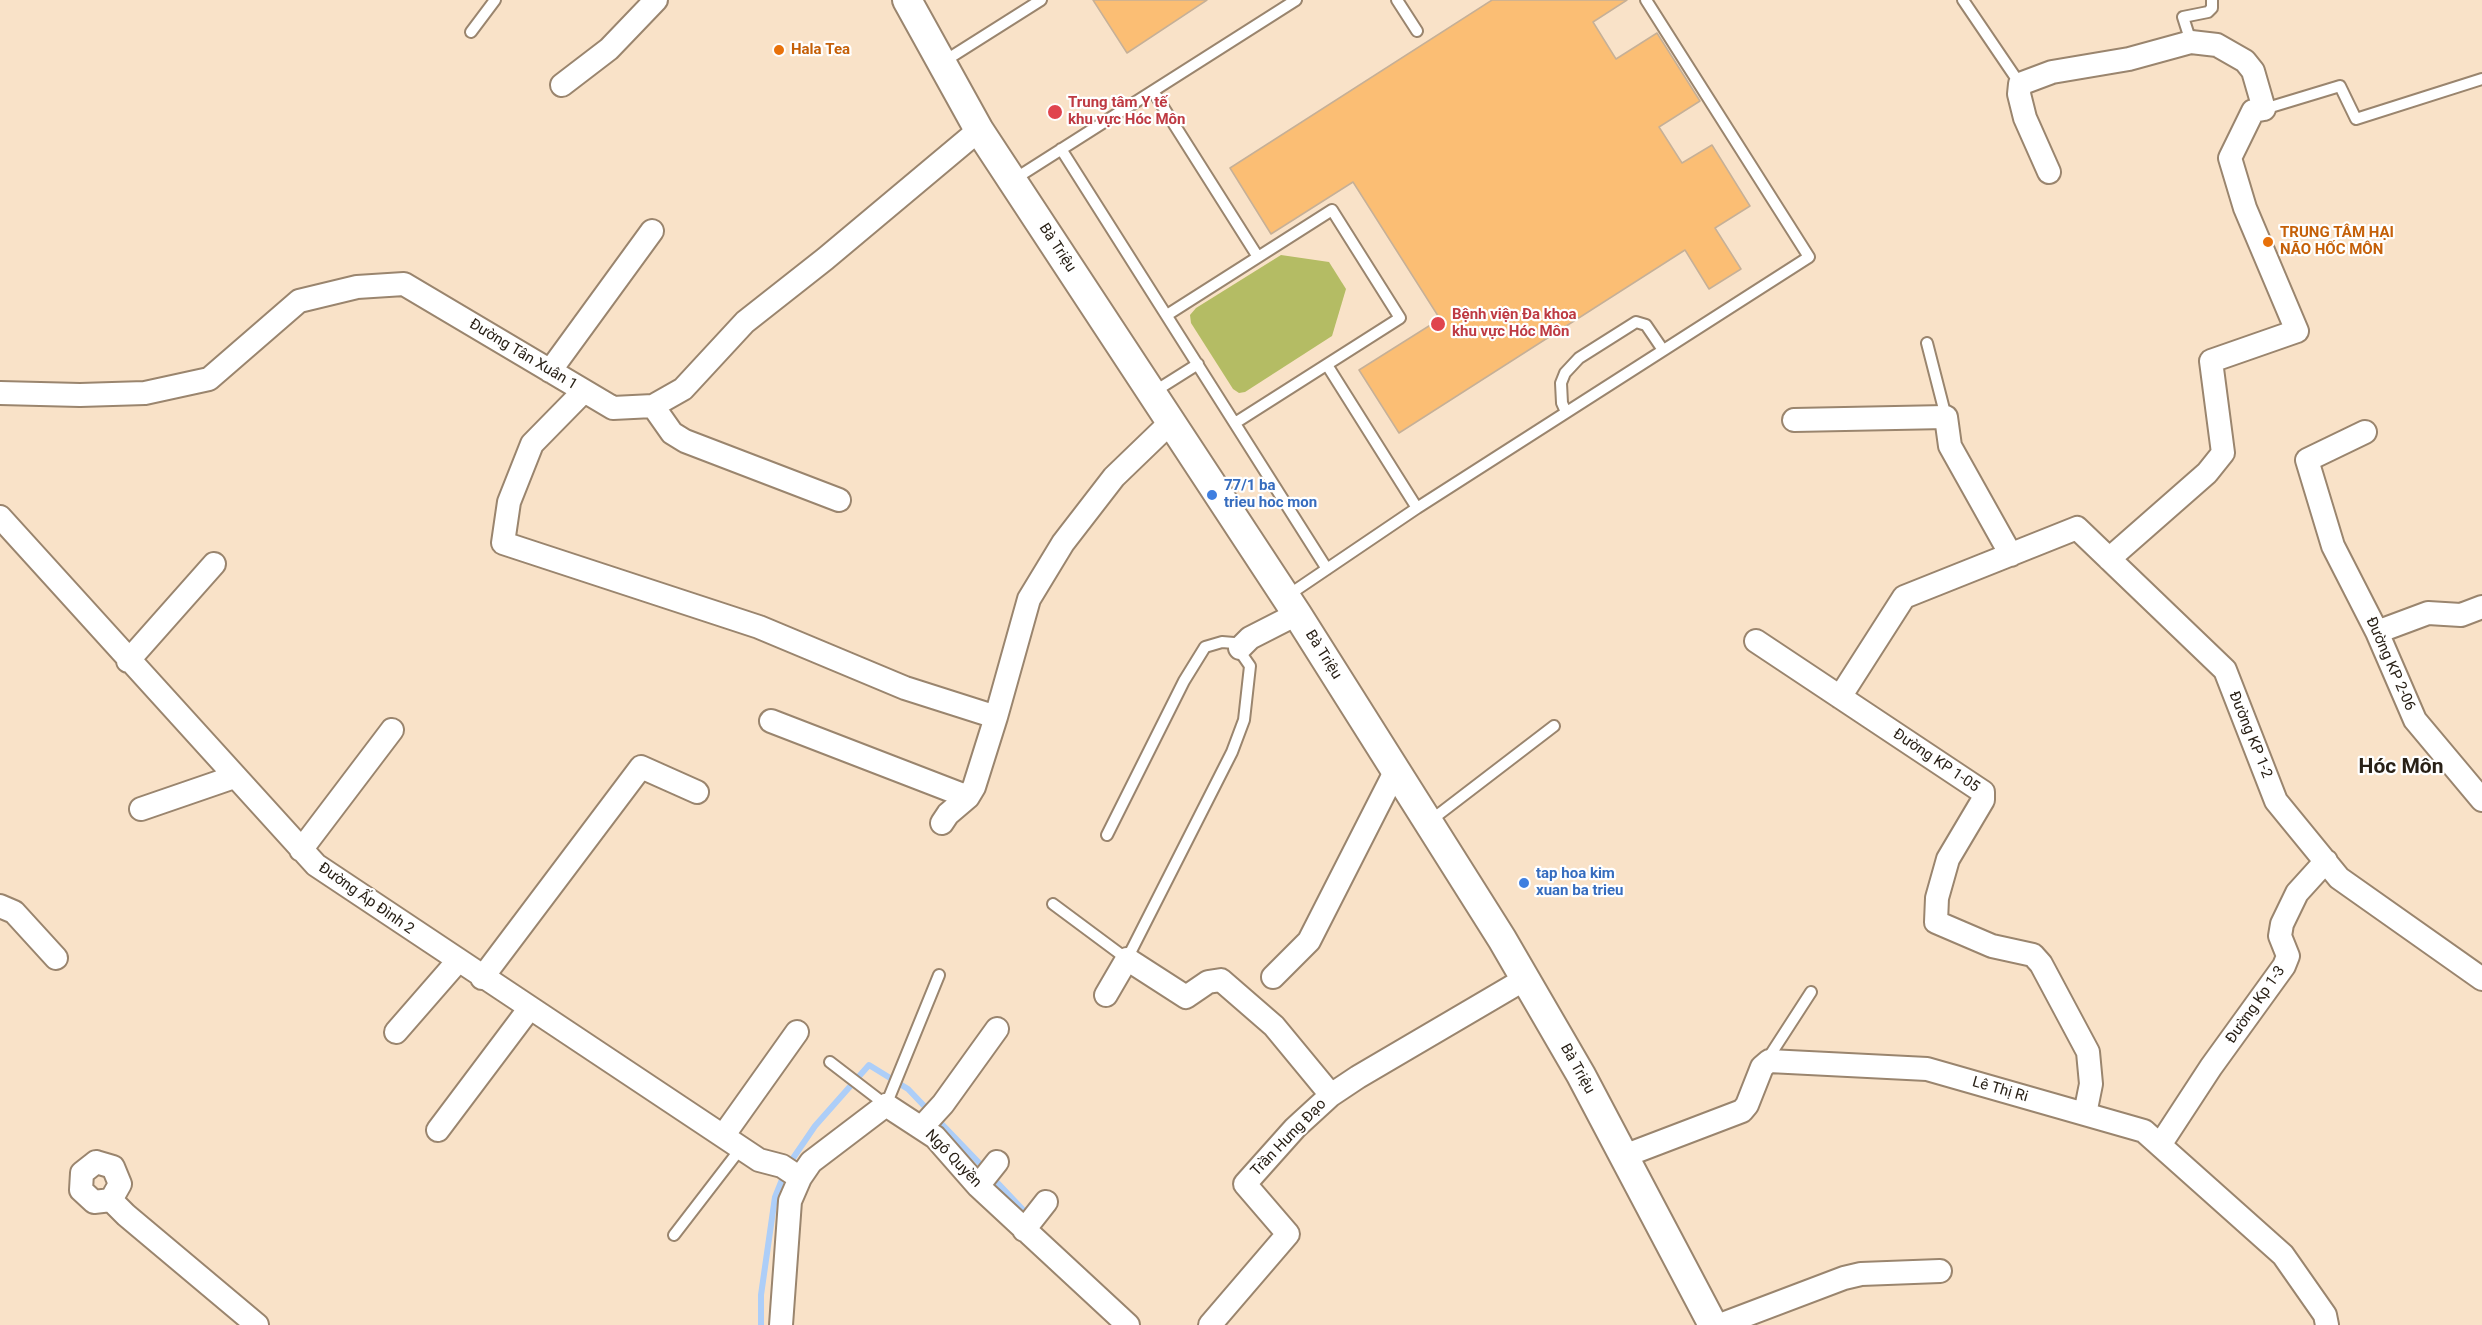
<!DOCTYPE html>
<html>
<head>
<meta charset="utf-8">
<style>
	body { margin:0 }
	canvas { display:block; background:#f9e2c8 }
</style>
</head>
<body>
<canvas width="2482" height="1325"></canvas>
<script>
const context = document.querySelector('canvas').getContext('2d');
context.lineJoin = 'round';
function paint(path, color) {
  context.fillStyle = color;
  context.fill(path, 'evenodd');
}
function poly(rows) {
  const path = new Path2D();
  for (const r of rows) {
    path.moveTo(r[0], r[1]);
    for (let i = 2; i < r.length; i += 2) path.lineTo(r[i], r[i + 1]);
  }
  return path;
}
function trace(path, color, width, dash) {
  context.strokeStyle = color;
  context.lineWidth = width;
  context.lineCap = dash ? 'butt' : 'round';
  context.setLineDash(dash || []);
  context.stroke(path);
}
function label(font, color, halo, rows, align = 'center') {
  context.font = font + ' Roboto,sans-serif';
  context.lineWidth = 4.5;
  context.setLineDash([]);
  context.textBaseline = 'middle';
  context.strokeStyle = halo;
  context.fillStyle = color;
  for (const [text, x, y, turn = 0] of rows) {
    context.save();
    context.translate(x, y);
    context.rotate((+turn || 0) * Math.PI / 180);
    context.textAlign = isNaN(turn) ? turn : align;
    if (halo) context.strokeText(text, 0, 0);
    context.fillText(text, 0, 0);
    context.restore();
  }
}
const green = poly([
	[1281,255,1329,262,1346,289,1332,336,1245,392,1239,393,1233,389,1191,323,1190,315,1196,308]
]);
const stream = poly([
	[936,1118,985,1169],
	[992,1177,1028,1215],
	[761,1325,761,1295,775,1197,787,1167,815,1126,869,1065,908,1089,929,1111]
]);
const building = poly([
	[1093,0,1207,0,1127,53,1093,0],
	[1492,0,1627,0,1593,22,1616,59,1657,33,1700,101,1659,127,1682,163,1712,145,1750,206,1715,228,1741,269,1709,289,1685,250,1399,433,1359,370,1440,319,1353,182,1271,234,1230,168,1492,0]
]);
const service = poly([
	[1397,0,1417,31],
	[1963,0,2020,84],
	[471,32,495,0],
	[2191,42,2183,17,2208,12,2212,8,2212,0],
	[943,62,1041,0],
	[1153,91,1258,257],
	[2264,109,2340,86,2356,119,2482,79],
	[1061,149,1327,569],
	[1013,180,1296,0],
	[1167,315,1332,210,1400,318,1235,423],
	[1927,343,1946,417],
	[1327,365,1417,508],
	[1152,393,1198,364],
	[1566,412,1562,403,1561,383,1565,373,1579,358,1636,322,1646,325,1663,350],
	[1287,596,1417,508,1809,257,1646,0],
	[1430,821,1554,726],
	[1053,904,1127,959,1232,752,1244,720,1250,666,1234,643,1222,642,1205,647,1184,681,1107,835],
	[1767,1060,1811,992],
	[830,1062,886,1105,939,975],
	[674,1235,741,1148]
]);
const minor = poly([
	[562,85,609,49,656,0],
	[2049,172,2025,118,2019,94,2020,84,2052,72,2129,59,2191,42,2217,45,2245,61,2253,71,2264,109,2253,111,2230,158,2245,208,2297,331,2211,361,2223,453,2207,473,2109,559],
	[550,371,652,231],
	[584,391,532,444,509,502,503,543,759,627,905,688,996,717,1029,599,1063,543,1114,477,1170,423],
	[0,393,80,395,145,393,209,379,299,301,357,287,404,284,613,408,653,406,683,389,745,322,825,259,979,130],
	[653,406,672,433,685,441,839,500],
	[1794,420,1946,417,1950,446,2011,555],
	[2365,432,2307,460,2333,546,2377,632,2415,720,2482,800],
	[0,517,316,865,759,1160,782,1166,800,1178],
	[2377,632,2428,613,2461,615,2482,607],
	[1756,641,1983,792,1983,800,1948,859,1937,898,1936,922,1992,946,2033,955,2041,964,2088,1052,2091,1084,2085,1114],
	[1240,648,1250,638,1297,614],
	[128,661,214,564],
	[1840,697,1904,597,2077,528,2225,670,2276,801,2339,878,2482,979],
	[771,721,968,797],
	[141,809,234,777],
	[942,823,948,814,968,797,974,787,996,717],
	[301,850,392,730],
	[0,906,14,912,56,958],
	[1273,977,1309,941,1395,772],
	[482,978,641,767,697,792],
	[1106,995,1127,959,1186,997,1208,982,1221,980,1274,1026,1331,1095],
	[396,1032,457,962],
	[922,1127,943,1104,997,1029],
	[438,1130,529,1009],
	[723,1136,797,1032],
	[2160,1145,2211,1067,2284,966,2288,956,2280,936,2282,924,2297,893,2326,861],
	[1624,1156,1742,1111,1747,1105,1762,1067,1769,1061,1927,1069,2144,1131,2283,1255,2325,1315,2327,1325],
	[96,1162,113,1167,120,1184,111,1200,94,1202,81,1190,82,1173,96,1162],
	[978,1186,997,1162],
	[111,1200,126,1215,257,1325],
	[1024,1230,1046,1202],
	[781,1325,790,1201,800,1178,811,1162,886,1105,935,1137,978,1186,1128,1325],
	[1210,1325,1288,1234,1245,1184,1295,1128,1331,1095,1358,1077,1525,979],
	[1720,1325,1844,1278,1861,1274,1940,1271]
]);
const tertiary = poly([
	[907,0,979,130,1297,614,1502,939,1581,1075,1713,1325]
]);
const markers = [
	[779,50,6,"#e8710a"],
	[1055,112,8,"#e0444e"],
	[2268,242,6,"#e8710a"],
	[1438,324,8,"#e0444e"],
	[1212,495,6,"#3f7fe0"],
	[1524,883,6,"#3f7fe0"]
];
const foodNames = [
	["Hala Tea",791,50],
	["TRUNG TÂM HẠI",2280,233],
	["NÃO HỐC MÔN",2280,250]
];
const healthNames = [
	["Trung tâm Y tế",1068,103],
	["khu vực Hóc Môn",1068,120],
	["Bệnh viện Đa khoa",1452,315],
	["khu vực Hóc Môn",1452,332]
];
const streetNames = [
	["Bà Triệu",1057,248,57],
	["Đường Tân Xuân 1",523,355,31],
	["Bà Triệu",1323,655,58],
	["Đường KP 2-06",2390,664,66],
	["Đường KP 1-2",2250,735,68],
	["Đường KP 1-05",1936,761,34],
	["Đường Ấp Đình 2",366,899,35],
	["Đường Kp 1-3",2256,1005,-55],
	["Bà Triệu",1577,1069,61],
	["Lê Thị Ri",2000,1090,16],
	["Trần Hưng Đạo",1289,1138,-46],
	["Ngô Quyền",953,1159,46]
];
const shopNames = [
	["77/1 ba",1224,486],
	["trieu hoc mon",1224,503],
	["tap hoa kim",1536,874],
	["xuan ba trieu",1536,891]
];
const districtNames = [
	["Hóc Môn",2401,768]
];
paint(green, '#b4bc64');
trace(stream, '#adcef8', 6);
paint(building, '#fbbe74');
trace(building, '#c6b097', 1.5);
trace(service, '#9a856e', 14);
trace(minor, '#9a856e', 26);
trace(tertiary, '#9a856e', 32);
trace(service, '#fff', 10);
trace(minor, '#fff', 22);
trace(tertiary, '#fff', 28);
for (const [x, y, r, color] of markers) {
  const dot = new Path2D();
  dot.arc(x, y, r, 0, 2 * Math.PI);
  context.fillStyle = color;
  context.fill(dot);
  trace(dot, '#fff', 2);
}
label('bold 15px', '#c56008', '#fff', foodNames, 'left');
label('bold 15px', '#be3a42', '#fff', healthNames, 'left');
label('15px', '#292117', '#fff', streetNames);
label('bold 15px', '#366cbe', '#fff', shopNames, 'left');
label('bold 21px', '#292117', '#fff', districtNames);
</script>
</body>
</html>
